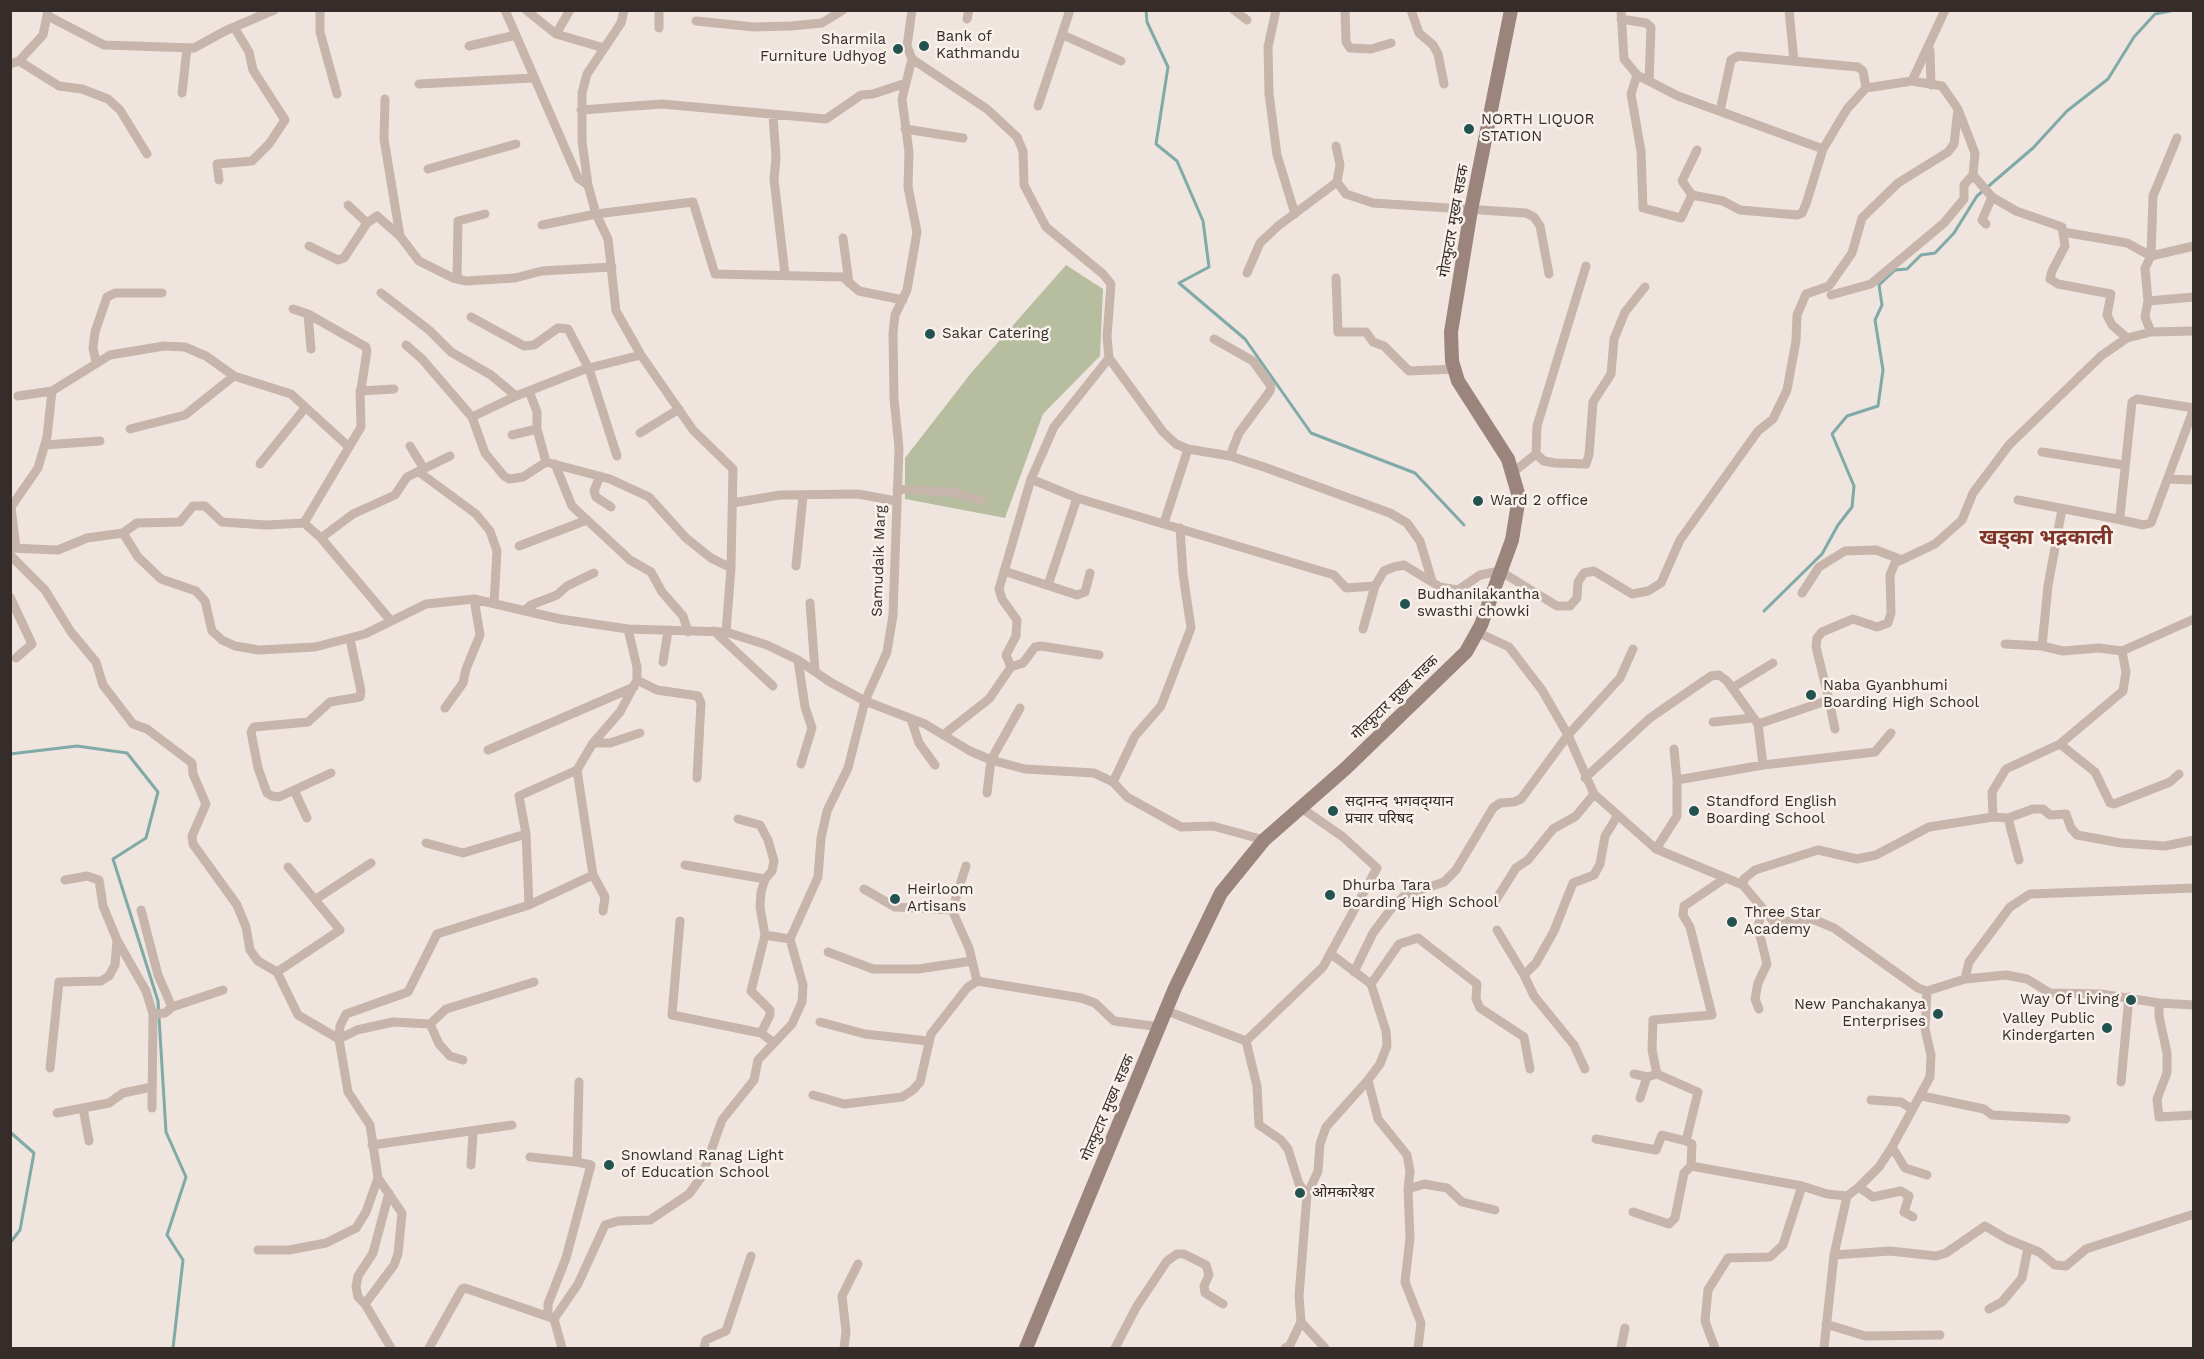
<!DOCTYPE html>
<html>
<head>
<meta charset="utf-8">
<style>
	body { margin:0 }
	#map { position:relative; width:2204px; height:1359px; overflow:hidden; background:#f0e5de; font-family:"Work Sans",sans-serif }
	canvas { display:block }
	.frame { position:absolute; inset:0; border:12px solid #362c29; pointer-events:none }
</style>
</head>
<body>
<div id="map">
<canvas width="2204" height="1359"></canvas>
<div class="frame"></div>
</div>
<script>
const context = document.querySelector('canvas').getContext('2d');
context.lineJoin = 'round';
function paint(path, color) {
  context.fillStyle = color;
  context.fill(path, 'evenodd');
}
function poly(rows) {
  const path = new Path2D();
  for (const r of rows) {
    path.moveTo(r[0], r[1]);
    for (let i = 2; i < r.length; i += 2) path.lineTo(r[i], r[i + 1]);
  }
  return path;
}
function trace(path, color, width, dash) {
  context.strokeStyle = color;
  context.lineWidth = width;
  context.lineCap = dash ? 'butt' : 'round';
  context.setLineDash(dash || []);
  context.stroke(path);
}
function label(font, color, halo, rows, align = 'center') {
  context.font = font + ' "Work Sans","Noto Sans Devanagari",sans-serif';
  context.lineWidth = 5;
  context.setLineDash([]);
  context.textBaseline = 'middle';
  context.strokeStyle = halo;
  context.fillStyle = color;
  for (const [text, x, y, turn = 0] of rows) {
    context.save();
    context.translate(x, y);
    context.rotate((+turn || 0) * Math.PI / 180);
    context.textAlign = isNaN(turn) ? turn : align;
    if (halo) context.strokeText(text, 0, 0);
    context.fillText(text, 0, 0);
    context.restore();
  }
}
const green = poly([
	[1066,265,1103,289,1100,356,1043,414,1005,518,905,499,905,458,971,373]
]);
const stream = poly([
	[1146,10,1147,22,1168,67,1156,144,1177,161,1203,221,1209,267,1179,283,1245,339,1311,433,1415,473,1464,525],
	[1764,611,1822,554,1838,525,1852,507,1854,486,1832,434,1847,416,1878,406,1883,370,1875,320,1882,305,1879,285,1895,270,1907,269,1921,255,1935,253,1954,233,1977,196,2033,148,2067,111,2108,79,2134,37,2155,14,2175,10],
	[10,754,77,746,127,753,158,792,146,838,113,859,158,1001,166,1132,186,1177,167,1235,183,1260,173,1348],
	[10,1132,34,1153,20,1230,10,1243]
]);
const minor = poly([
	[320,10,320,32,337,94],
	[505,10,578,178,588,185],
	[526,10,556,34,604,48],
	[624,10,621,23,587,74,582,93,582,141,588,185,596,214,608,239,616,311,641,355,693,430,733,469,731,568,726,632],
	[659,10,659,28],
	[1234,10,1247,20],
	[1276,10,1268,47,1269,94,1277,155,1295,214],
	[1345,10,1346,42,1350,48,1371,49,1391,43],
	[1411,10,1419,33,1433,45,1438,54,1444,84],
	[1621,10,1624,59,1637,75,1678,96,1823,149],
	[1789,10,1794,61],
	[48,16,104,45,194,48,225,31,274,10],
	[967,19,969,10],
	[1621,19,1646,23,1651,27,1649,81],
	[696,21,754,27,791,26,822,23,843,10],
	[556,34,570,10],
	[1063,35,1121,61],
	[469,46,516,35],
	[1930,50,1931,85],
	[912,59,987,109,1017,137,1023,151,1024,185,1046,227,1103,274,1111,284,1107,337,1109,358,1163,432,1176,444,1188,449,1230,456,1264,467,1390,513,1407,523,1420,541,1432,581],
	[19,61,59,86,82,89,108,99,120,110,147,154],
	[10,64,19,61,43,35,48,11],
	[1637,75,1631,94,1641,151,1643,208,1681,218,1692,195],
	[1912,81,1945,10],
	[419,84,533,78],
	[182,93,187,48],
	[385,99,384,139,400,236,419,261,453,278,466,281,515,278,542,271,612,267],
	[1038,106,1070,10],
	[581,110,662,104,826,119,861,95,873,94,906,83],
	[1720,111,1731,60,1738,56,1858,67,1863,71,1866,88],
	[773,115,776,158,774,179,785,275],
	[905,129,963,138],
	[1697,150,1682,181,1692,195,1723,201,1740,210,1797,215,1802,213,1806,204,1823,149,1847,109,1866,88,1912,81,1942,86,1958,109,1975,153,1973,175,1992,197,2016,211,2062,227,2065,246,2052,271,2050,279,2058,284,2111,294,2107,315,2112,325,2127,338,2151,332,2194,331],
	[428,169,516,144],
	[219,180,217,164,252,161,269,144,285,120,253,70,249,52,234,27],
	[1337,182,1346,194,1373,203,1526,213,1534,217,1540,226,1549,274],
	[348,205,367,223],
	[1986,224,1982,220,1992,197],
	[542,225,596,214,693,202,715,274,843,277,859,291,903,300],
	[2063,232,2127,243,2151,256,2153,196,2177,138],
	[843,238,849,283],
	[309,246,338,260,344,258,367,223,377,216,400,236],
	[1247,273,1260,243,1278,226,1337,182,1340,165,1336,146],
	[1336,278,1338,332,1366,332,1373,342,1384,346,1409,371,1454,369],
	[457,279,458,221,485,214],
	[381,293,429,330,451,352,491,375,516,396,585,369,641,355],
	[1831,295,1871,284,1944,223,1964,199,1964,185,1973,175],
	[2148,301,2145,268,2151,256,2194,246],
	[293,309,308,314,311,349],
	[308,314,366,347,367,351,361,389],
	[471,317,524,346,534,345,558,328,568,329,589,369,617,456],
	[2151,332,2145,317,2148,301,2194,297],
	[1214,339,1253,361,1271,386,1270,391,1239,433,1230,456],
	[406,345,422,359,472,417,485,453,504,476,509,479,523,477,546,462],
	[96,362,93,348,95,332,107,297,115,293,162,293],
	[529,391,537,412,537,429,546,462,610,479,649,497,686,538,711,558,731,568],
	[18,396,52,391],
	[472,417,516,396],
	[130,429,185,415,234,376],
	[640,433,679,409],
	[512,435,537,429],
	[45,445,100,441],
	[410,446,424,469],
	[2042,452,2124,465],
	[1536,454,1544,461,1555,463,1586,464,1589,455,1593,402,1611,374,1614,339,1625,312,1645,287],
	[260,464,305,408],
	[555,464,572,506,630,560,651,572,662,592,683,616,688,632],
	[419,472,476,514,490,531,497,551,494,603],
	[1512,473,1536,454,1537,426,1586,266],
	[600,476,594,491,596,497,611,507],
	[1031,479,1077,498,1334,575,1346,588,1375,586],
	[2168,479,2194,480],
	[897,489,950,492,981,500],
	[2018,500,2117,519,2120,516,2132,402,2137,399,2194,408],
	[733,503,780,495,858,494,896,501],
	[2117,519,2143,525,2151,523,2194,408],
	[304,523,361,427,360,391,394,389],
	[1164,523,1188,449],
	[123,533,137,523,180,522,193,506,205,506,222,522,266,525,304,523,321,538,391,621],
	[321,538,353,514,395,495,407,477,450,456],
	[519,546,587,520],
	[10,548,58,550,87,538,123,533,138,557,161,579,196,591,205,601,212,631,222,640,235,646,259,650,315,647,365,634,426,604,474,599,560,619,628,629,726,632,767,645,798,660,830,682,865,701,925,724,970,751,991,760,1025,769,1094,773,1113,782,1127,797,1181,827,1213,826,1264,840],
	[16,548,11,507,38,468,47,437,52,391,110,355,164,346,185,347,206,356,234,376,291,394,349,447],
	[10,555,45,590,71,632,96,662,103,685,133,724,147,729,192,763,193,774,206,804,192,836,193,844,237,905,246,927,250,950,258,961,277,972,298,1015,339,1039,348,1092,370,1125,378,1178,402,1213,398,1254,394,1265,365,1304],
	[796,566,803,496],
	[1004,571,1077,595,1085,592,1090,573],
	[1048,585,1077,498],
	[1802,593,1819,567,1845,551,1876,550,1902,560],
	[10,597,32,644,16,658],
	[810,603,815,670],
	[524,611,531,605,557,595,567,586,594,573],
	[628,629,637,667,637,680,657,690,698,696,701,703,697,778],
	[1363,629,1375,586,1384,571,1394,567,1404,565,1440,587,1458,590,1480,575,1500,571,1557,606,1570,606,1577,598,1578,582,1584,573,1594,571,1632,594,1648,591,1661,583,1680,540,1758,431,1773,419,1787,390,1796,341,1797,315,1806,294,1829,286,1852,253,1862,218,1898,183,1948,152,1954,144,1958,109],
	[714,631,773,686],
	[1477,632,1509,647,1542,690,1568,735,1594,794,1656,849],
	[2005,644,2042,646,2063,651,2099,648,2122,651,2194,619],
	[2042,646,2048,586,2062,509],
	[1099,655,1041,646,1035,647,1023,663,1011,667,1006,655,1016,636,1017,620,1002,599,999,589,1031,479,1054,427,1109,358],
	[798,660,805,707,812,728,801,764],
	[663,662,668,631],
	[1732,688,1773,663],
	[1829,700,1816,647,1817,638,1822,632,1853,619,1877,627,1888,623,1891,613,1890,575,1895,563,1935,544,1962,520,1973,493,2009,445,2101,356,2127,338],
	[445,708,463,683,466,669,480,635,474,599],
	[911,719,919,743,935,765],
	[1713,722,1753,718],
	[1891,733,1875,752,1763,765,1677,780,1677,816,1656,849,1743,885,1774,922,1815,920,1834,928,1918,988,1927,991],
	[943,735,989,699,1011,667],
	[593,743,610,743,640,733],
	[2060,744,2095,772,2110,803,2114,804,2170,782,2179,774],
	[1674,749,1677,780],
	[488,750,634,687],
	[1763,765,1758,724,1829,700,1835,729],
	[331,773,279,797,272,796,267,793,258,768,251,732,254,727,308,722,330,702,360,697,361,691,350,639],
	[1585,778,1650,718,1711,676,1719,675,1727,681,1758,724],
	[1113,782,1135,736,1161,706,1191,628,1183,574,1180,528],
	[294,790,307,818],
	[987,793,991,760,1020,708],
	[1993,817,1992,792,2006,769,2060,744,2123,691,2126,672,2122,651],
	[2008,818,2019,860],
	[738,819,760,825,768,840,774,861,772,871,765,879,761,892,760,907,765,935,790,939],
	[426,843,463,853,526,834],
	[685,865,765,879],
	[966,866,952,910,969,948,977,981],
	[65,880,87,876,99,880,103,906,117,940,146,991,153,1014,165,1013,172,1007,223,990],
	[1743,885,1744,879,1755,870,1818,850,1857,859,1876,855,1929,827,1993,817,2008,818,2033,809,2043,809,2050,815,2066,814,2071,828,2077,835,2121,843,2165,846,2194,840],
	[864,889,895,907,952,910],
	[316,899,371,863],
	[1494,903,1516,868,1528,860,1553,829,1576,816,1594,794],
	[529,905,526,834,519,796,577,770],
	[141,910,158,975,172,1007],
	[603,911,605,897,593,875,577,770,593,743,620,712,637,680],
	[680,921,672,1015,761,1033,773,1042],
	[1497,930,1524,975],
	[828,952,873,969,918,969,972,961],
	[1331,954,1371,984,1386,1031,1387,1046,1380,1064,1368,1080,1378,1119,1407,1155,1410,1171,1408,1189,1424,1184,1447,1188,1462,1202,1495,1210],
	[277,972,340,930,288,867],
	[1354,972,1373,933,1394,905,1405,895,1444,882,1456,870,1493,808,1500,803,1514,802,1521,799,1568,735,1620,678,1633,649],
	[1965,979,1969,962,2010,907,2030,894,2194,888],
	[1371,984,1399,944,1418,938,1477,984,1476,999,1480,1008,1524,1037,1530,1069],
	[2159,1003,2159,1016,2167,1053,2167,1073,2157,1099,2159,1117,2194,1115],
	[1759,1009,1755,999,1758,983,1767,964,1758,927,1762,911],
	[1167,1011,1246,1041],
	[820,1022,865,1034,928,1041],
	[430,1024,439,1044,450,1056,463,1060],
	[761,1033,770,1015,770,1010,751,991,765,935],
	[339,1039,340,1026,346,1014,408,992,437,934,529,905,593,875],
	[339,1039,357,1030,393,1022,430,1024,446,1009,534,982],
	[50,1068,59,982,101,981,109,976,115,965,117,940],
	[1585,1069,1574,1045,1534,996,1524,975,1536,963,1554,931,1573,883,1594,875,1600,864,1605,836,1618,815],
	[1634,1074,1647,1077],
	[2121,1082,2129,997],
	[813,1095,844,1104,902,1097,913,1090,920,1082,931,1034,967,988,977,981,1081,998,1095,1003,1114,1021,1161,1027],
	[1922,1096,1984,1109,1992,1115,2066,1119],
	[1640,1098,1647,1077,1657,1074],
	[1871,1100,1901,1102,1912,1109],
	[83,1108,89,1141],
	[152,1108,153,1014],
	[57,1113,109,1103,123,1093,152,1087],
	[1596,1139,1656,1150,1662,1135,1686,1141,1692,1144,1691,1166],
	[1686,1141,1698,1092,1657,1074,1652,1050,1653,1020,1712,1015,1690,927,1683,915,1684,906,1724,879],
	[372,1145,512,1125],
	[1892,1147,1905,1168,1927,1175],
	[530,1157,577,1162,579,1082],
	[471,1165,473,1132],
	[1859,1187,1873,1197,1901,1191,1909,1196,1904,1212,1913,1217],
	[1408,1189,1410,1238,1405,1282,1421,1323,1418,1348],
	[389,1193,373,1253,358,1276,356,1287,358,1297,365,1304,391,1348],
	[1307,1195,1318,1171,1320,1144,1326,1127,1368,1080],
	[1633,1212,1669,1224,1675,1218,1684,1173,1691,1166,1802,1186,1827,1194,1847,1196,1859,1187,1879,1167,1892,1147,1930,1077,1931,1055,1925,1029,1927,991,1965,979,2006,975,2027,979,2050,993,2101,994,2159,1003,2194,1005],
	[258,1250,289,1250,326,1243,356,1228,366,1212,378,1178],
	[1834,1255,1890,1251,1936,1256,1946,1253,1985,1226,2007,1239,2039,1252,2055,1265,2066,1266,2086,1249,2194,1214],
	[1989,1309,2002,1302,2022,1278,2028,1248],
	[548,1314,548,1304,566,1258,591,1165,577,1162],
	[1301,1322,1325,1348],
	[1826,1324,1865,1336,1940,1335],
	[429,1348,462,1289,465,1288,552,1318],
	[562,1348,554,1319,578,1284,605,1225,618,1221,650,1220,689,1194,702,1176,722,1120,754,1080,758,1060,792,1024,802,1002,803,985,790,939,818,877,821,838,827,811,848,768,865,701,887,652,893,615,899,448,894,399,893,333,895,315,907,290,917,232,908,187,909,152,902,99,912,59,907,46,912,10],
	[704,1348,706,1340,726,1331,751,1256],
	[844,1348,846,1331,842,1296,858,1264],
	[1115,1348,1137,1306,1167,1261,1177,1254,1184,1254,1206,1265,1209,1275,1204,1286,1205,1293,1223,1304],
	[1285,1348,1290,1345,1301,1322,1299,1296,1307,1195,1299,1184,1288,1149,1281,1140,1259,1125,1257,1086,1246,1041,1323,967,1377,868,1343,837,1300,807],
	[1621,1348,1625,1328],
	[1715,1348,1705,1321,1708,1290,1728,1258,1770,1257,1783,1245,1802,1186],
	[1824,1348,1834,1255,1847,1196]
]);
const secondary = poly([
	[1026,1348,1175,988,1221,893,1264,840,1345,769,1466,652,1481,625,1512,540,1519,497,1508,459,1458,381,1452,361,1451,332,1471,210,1511,10]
]);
const markers = [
	[924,46,6,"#235351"],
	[898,49,6,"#235351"],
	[1469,129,6,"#235351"],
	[930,334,6,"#235351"],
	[1478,501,6,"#235351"],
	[1405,604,6,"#235351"],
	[1811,695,6,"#235351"],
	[1333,811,6,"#235351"],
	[1694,811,6,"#235351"],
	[1330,895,6,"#235351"],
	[895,899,6,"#235351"],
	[1732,922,6,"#235351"],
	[2131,1000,6,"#235351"],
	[1938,1014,6,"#235351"],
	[2107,1028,6,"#235351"],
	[609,1165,6,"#235351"],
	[1300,1193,6,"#235351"]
];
const poiNames = [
	["Bank of",936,37],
	["Kathmandu",936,54],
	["Sharmila",886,40,"right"],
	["Furniture Udhyog",886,57,"right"],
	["NORTH LIQUOR",1481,120],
	["STATION",1481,137],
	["Sakar Catering",942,334],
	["Ward 2 office",1490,501],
	["Budhanilakantha",1417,595],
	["swasthi chowki",1417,612],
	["Naba Gyanbhumi",1823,686],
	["Boarding High School",1823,703],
	["सदानन्द भगवद्ग्यान",1345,802],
	["प्रचार परिषद",1345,819],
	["Standford English",1706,802],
	["Boarding School",1706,819],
	["Dhurba Tara",1342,886],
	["Boarding High School",1342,903],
	["Heirloom",907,890],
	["Artisans",907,907],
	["Three Star",1744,913],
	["Academy",1744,930],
	["Way Of Living",2119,1000,"right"],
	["New Panchakanya",1926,1005,"right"],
	["Enterprises",1926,1022,"right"],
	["Valley Public",2095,1019,"right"],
	["Kindergarten",2095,1036,"right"],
	["Snowland Ranag Light",621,1156],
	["of Education School",621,1173],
	["ओमकारेश्वर",1312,1193]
];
const streetNames = [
	["गोल्फुटार मुख्य सडक",1454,221,-80],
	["Samudaik Marg",879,561,-88],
	["गोल्फुटार मुख्य सडक",1395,698,-44],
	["गोल्फुटार मुख्य सडक",1108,1108,-67]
];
const districtNames = [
	["खड्का भद्रकाली",2046,538]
];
paint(green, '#b7be9f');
trace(stream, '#7faaa7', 3);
trace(minor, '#c7b5ab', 9);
trace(secondary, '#9b847c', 14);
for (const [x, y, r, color] of markers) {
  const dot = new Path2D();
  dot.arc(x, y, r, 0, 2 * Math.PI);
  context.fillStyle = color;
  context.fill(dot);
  trace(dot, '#f8f0ea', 2);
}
label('15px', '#362c29', '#f8f0ea', poiNames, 'left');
label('15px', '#362c29', '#f8f0ea', streetNames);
label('bold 21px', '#7d352a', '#f8f0ea', districtNames);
</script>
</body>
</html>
